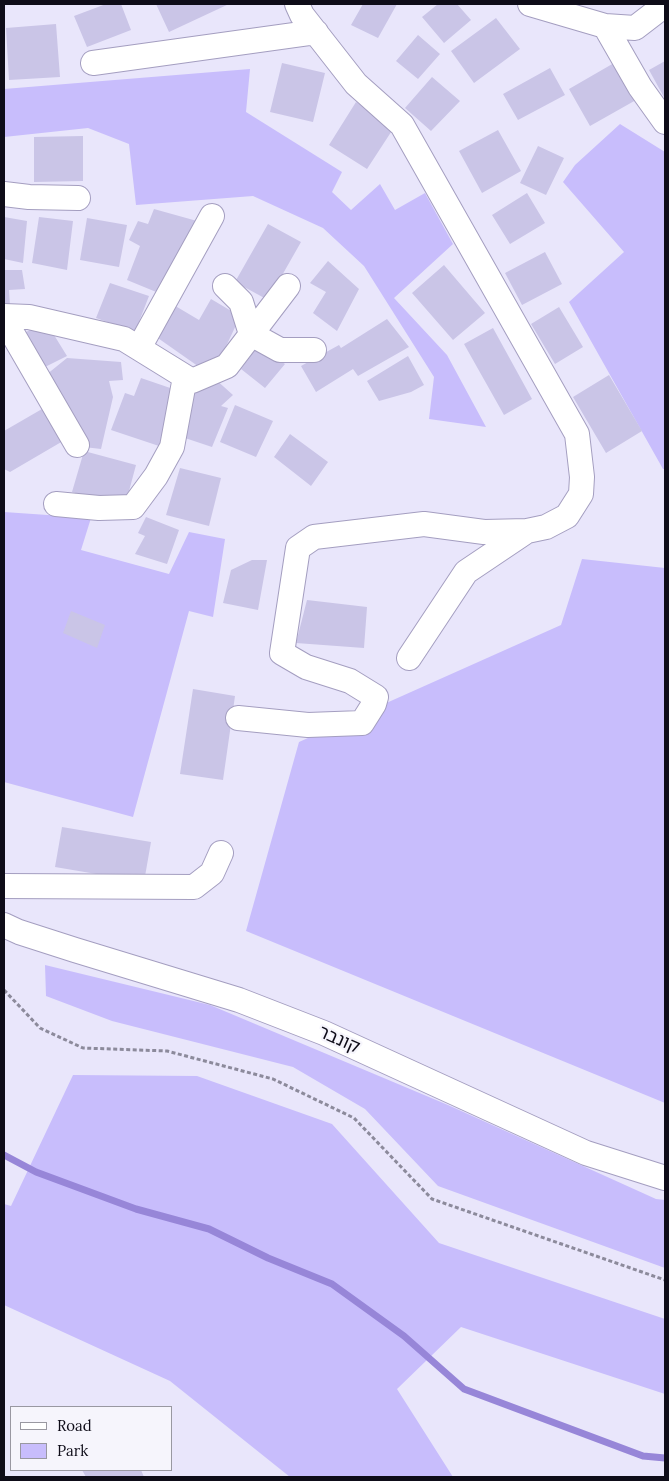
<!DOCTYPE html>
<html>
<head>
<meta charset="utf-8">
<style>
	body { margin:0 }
	#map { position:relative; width:669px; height:1481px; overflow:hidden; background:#e9e6fb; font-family:Lora,serif }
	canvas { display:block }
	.frame { position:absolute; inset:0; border:5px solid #0e0c18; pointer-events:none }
	.legend { position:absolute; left:10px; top:1406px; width:162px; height:65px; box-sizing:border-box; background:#f6f5fc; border:1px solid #9998a1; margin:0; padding:6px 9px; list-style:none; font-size:15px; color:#0e0c18 }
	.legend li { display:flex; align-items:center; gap:10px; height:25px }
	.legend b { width:25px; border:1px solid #9998a1 }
</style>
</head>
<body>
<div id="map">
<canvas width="669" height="1481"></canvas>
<div class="frame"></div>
<ul class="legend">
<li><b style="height:6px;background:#fff"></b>Road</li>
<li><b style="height:14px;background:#c8bdfc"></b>Park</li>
</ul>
</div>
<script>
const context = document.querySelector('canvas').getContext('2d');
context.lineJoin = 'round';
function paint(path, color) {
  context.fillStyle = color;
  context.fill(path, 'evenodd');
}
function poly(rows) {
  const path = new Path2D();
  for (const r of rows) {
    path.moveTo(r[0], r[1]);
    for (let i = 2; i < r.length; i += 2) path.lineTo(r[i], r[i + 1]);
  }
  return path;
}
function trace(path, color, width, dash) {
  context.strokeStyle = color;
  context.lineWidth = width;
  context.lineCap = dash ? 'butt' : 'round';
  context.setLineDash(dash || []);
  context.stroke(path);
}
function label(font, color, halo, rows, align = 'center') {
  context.font = font + ' Lora,"Noto Sans Hebrew",serif';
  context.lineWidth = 4.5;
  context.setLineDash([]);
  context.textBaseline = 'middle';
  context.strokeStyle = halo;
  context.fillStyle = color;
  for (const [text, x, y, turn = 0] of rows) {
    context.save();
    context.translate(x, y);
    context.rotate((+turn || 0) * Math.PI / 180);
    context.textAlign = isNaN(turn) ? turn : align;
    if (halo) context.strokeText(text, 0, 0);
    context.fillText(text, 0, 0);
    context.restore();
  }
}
const green = poly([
	[250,69,246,112,342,172,332,192,351,210,380,184,395,210,425,193,453,244,394,298,447,355,486,427,429,419,434,377,364,266,323,228,253,196,136,205,129,144,88,128,4,137,4,89],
	[620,124,665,152,665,469,663,469,569,302,624,252,563,182,575,165],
	[4,512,91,518,81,550,169,574,189,532,225,539,213,617,189,611,133,817,4,782],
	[582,559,665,568,665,1103,246,931,299,742,561,625],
	[45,965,210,1005,448,1105,656,1199,665,1200,665,1268,438,1186,365,1109,293,1067,112,1021,46,996],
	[73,1075,197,1076,332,1124,439,1243,665,1319,665,1394,461,1327,397,1389,453,1477,290,1477,170,1381,4,1305,4,1204,11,1206]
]);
const stream = poly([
	[4,1155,36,1172,136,1209,209,1229,268,1258,332,1284,404,1336,464,1389,643,1456,665,1458]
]);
const building = poly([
	[106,4,121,4,131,30,87,47,74,16],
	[156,4,229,4,169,32],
	[363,4,397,4,378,38,351,25],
	[438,4,457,4,471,20,444,43,422,17],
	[496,18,520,49,474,83,451,51],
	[56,24,60,77,9,80,6,28],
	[418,35,440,54,418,79,396,61],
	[665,61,665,99,649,70],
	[282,63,325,73,313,122,270,112],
	[614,63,636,100,590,126,569,89],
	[550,68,565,95,518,120,503,94],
	[432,77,460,101,431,131,405,108],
	[356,102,395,126,367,169,329,145],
	[498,130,521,171,482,193,459,151],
	[83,136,83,181,34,182,34,137],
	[538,146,564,158,546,195,520,183],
	[527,193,545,223,510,244,492,215],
	[154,209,197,221,166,296,127,280,140,246,129,240,138,221,148,224],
	[4,217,27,221,23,263,4,259],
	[39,217,73,221,67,270,32,263],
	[87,218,127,225,119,267,80,260],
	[268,224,301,242,268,300,235,282],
	[545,252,562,284,522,305,505,273],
	[328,261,359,289,337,331,313,313,326,292,310,283],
	[444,265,485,313,453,340,412,293],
	[4,270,22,270,25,289,9,290,10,306,4,307],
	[110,283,149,296,135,332,96,318],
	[211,299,233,312,237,323,222,355,202,369,155,336,172,304,199,320],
	[559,307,583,347,555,364,531,324],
	[387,319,409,347,358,376,353,369,316,392,301,366,339,345,341,348],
	[46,322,67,356,37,371,18,336],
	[493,328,532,399,504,415,464,344],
	[258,346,285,364,265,388,241,369],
	[408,356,424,385,411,392,379,401,367,381],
	[67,358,121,362,123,380,109,381,113,397,101,449,84,447,46,375],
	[609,375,642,431,606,453,573,397],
	[141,378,179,391,165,448,111,430,125,393,134,396],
	[214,378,233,395,221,406,228,408,212,447,179,436,186,391],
	[235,405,273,421,256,457,220,442],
	[42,409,63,441,10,472,4,469,4,431],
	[290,434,328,462,311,486,274,457],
	[84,451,136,465,125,506,72,492],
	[180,468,221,478,209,526,166,515],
	[146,517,179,530,167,564,135,554,145,536,138,533],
	[252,560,267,560,258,610,223,603,231,570],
	[307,600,367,607,364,648,296,643],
	[71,611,105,625,97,648,63,633],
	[193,689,235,696,223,780,180,774],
	[62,827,151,842,144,882,55,867],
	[82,1470,141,1470,144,1477,86,1477]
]);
const path = poly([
	[4,990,40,1028,83,1048,167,1051,273,1079,354,1118,432,1199,665,1280]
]);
const minor = poly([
	[530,4,605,26,635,28,665,5],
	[605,26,640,87,665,122],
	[93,63,316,32],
	[4,194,29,197,78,198],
	[225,286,241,302,251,334,280,350,314,350],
	[4,316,29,317,124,339,192,381,227,366,288,286],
	[4,319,77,445],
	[139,348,212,216],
	[56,504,99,508,133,507,156,476,172,447,185,377],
	[409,658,466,572,527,531],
	[238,718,308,725,362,723,374,704,376,697,350,681,306,667,282,653,298,548,314,537,424,524,484,532,527,531,546,527,567,516,581,494,582,477,577,434,402,125,356,84,302,15,297,4],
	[4,886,194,887,212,873,221,853],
	[4,925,19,932,75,950,239,1000,324,1033,586,1153,665,1178]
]);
const streetNames = [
	["קונבר",339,1040,24]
];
paint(green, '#c8bdfc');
trace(stream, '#9786d8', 7);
paint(building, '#cac5e7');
trace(minor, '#a49ec0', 26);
trace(path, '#8c8a9b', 3, [4, 2.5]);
trace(minor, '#fff', 24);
label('18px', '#0e0c18', '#f6f5fc', streetNames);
</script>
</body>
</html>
